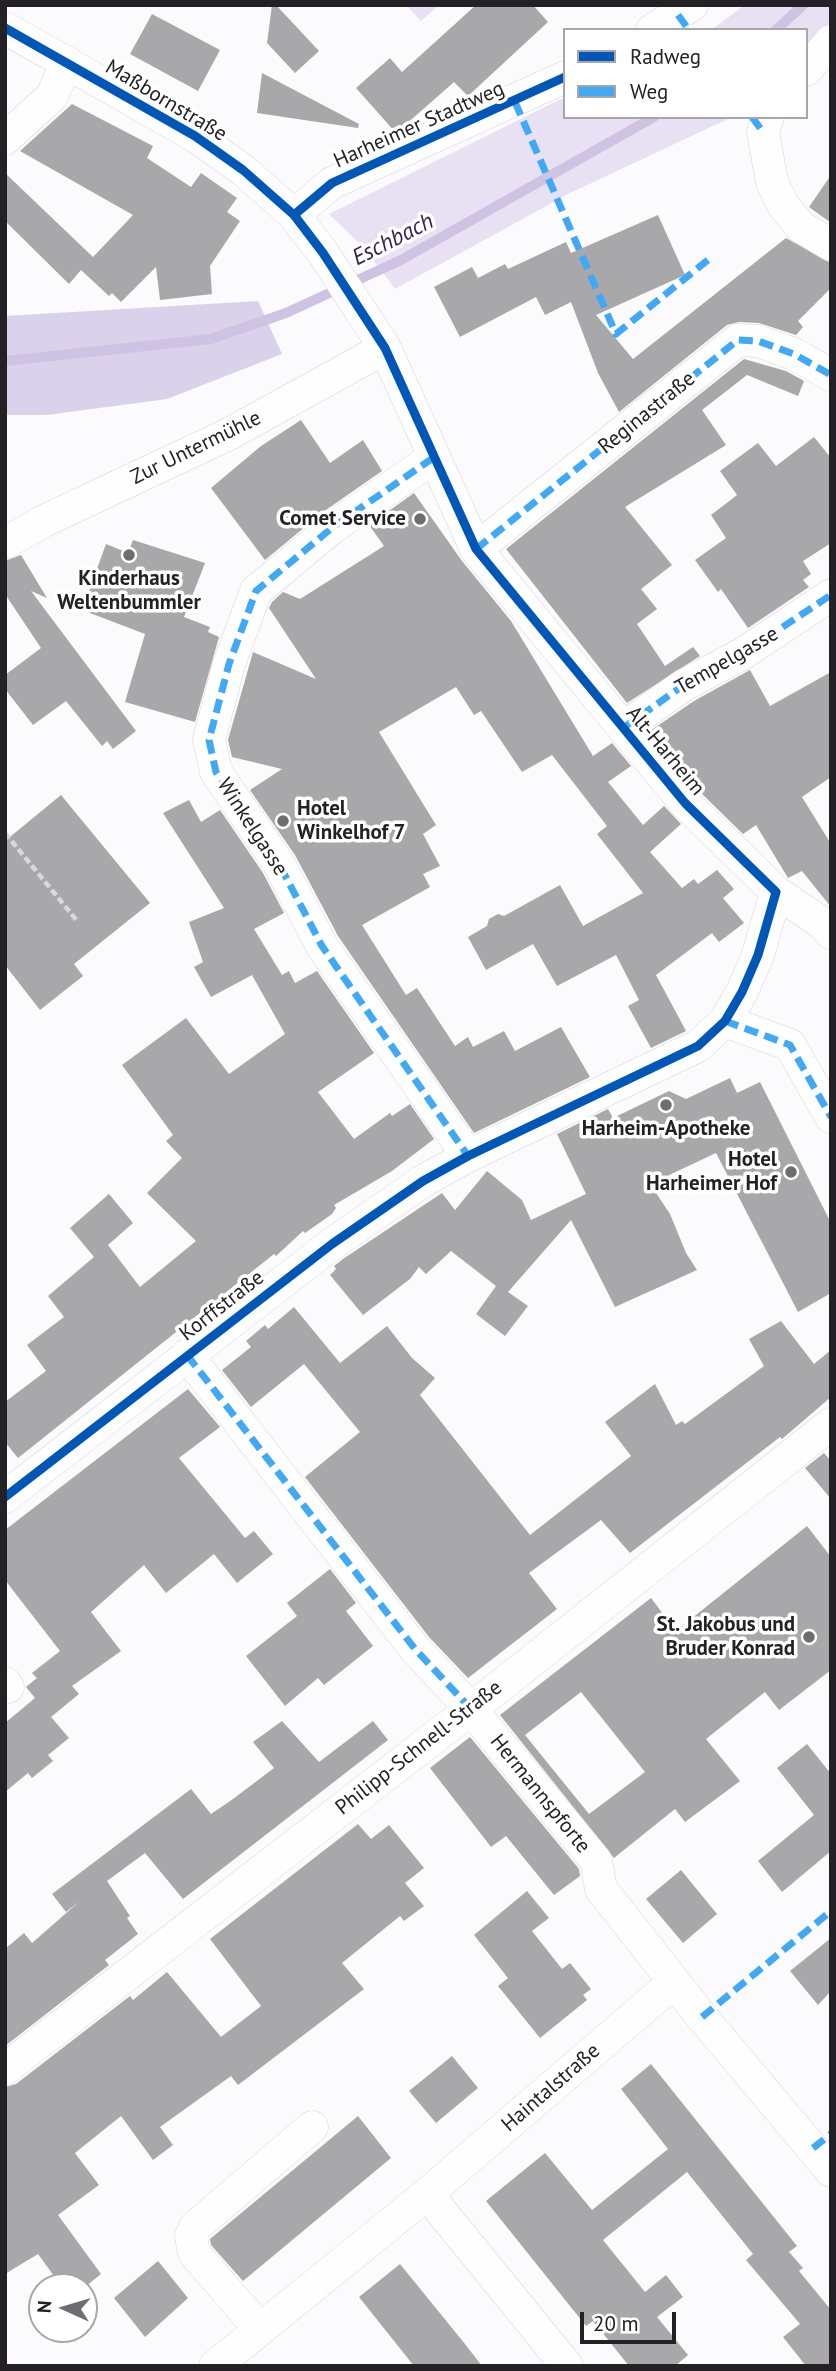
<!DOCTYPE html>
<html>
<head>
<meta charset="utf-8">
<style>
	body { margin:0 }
	#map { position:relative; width:836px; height:2371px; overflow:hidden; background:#fbfafd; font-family:"PT Sans",sans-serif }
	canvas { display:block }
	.frame { position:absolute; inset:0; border:7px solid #232125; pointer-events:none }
	.legend { position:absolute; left:563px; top:28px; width:245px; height:91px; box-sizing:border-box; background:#fff; border:2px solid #a7a6a8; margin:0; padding:9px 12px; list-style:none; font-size:21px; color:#232125 }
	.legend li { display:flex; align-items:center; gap:14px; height:35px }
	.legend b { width:35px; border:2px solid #a7a6a8 }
	.north { position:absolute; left:28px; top:2273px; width:70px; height:70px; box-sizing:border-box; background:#fff; border:2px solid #a7a6a8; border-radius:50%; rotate:274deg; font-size:19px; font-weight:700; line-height:28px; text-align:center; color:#232125 }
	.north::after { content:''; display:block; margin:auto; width:24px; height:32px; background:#6f6d71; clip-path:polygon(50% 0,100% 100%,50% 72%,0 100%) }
	.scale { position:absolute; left:580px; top:2312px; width:96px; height:32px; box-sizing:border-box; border:4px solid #232125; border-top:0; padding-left:9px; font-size:21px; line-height:24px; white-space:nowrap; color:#232125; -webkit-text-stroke:5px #fff; paint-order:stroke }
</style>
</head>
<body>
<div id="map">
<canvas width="836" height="2371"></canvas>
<div class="frame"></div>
<ul class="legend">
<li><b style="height:9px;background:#0057b8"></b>Radweg</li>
<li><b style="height:9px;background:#3fa9f5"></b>Weg</li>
</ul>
<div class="north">N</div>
<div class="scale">20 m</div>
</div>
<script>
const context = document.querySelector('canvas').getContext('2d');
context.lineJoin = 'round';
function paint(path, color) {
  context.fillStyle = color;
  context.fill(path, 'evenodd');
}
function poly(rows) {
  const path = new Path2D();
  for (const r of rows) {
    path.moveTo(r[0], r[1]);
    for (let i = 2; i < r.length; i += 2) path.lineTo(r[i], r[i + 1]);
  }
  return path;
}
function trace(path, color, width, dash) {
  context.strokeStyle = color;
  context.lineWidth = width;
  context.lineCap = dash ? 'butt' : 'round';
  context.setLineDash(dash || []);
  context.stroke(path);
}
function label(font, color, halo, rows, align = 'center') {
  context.font = font + ' "PT Sans",sans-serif';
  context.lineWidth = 7;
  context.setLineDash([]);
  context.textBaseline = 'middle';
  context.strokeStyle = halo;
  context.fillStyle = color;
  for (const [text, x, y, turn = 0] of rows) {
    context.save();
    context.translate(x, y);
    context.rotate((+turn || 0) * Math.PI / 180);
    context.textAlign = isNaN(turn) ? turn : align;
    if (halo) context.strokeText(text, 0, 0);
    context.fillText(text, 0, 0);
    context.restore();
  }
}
const green = poly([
	[406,5,439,5,421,21],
	[745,5,831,5,831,26,806,55,806,30,711,30],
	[565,97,565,117,732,117,568,194,395,289,365,249,329,214]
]);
const forest = poly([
	[258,301,282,354,167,399,47,415,5,415,5,316]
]);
const stream = poly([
	[776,30,803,5],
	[5,361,211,339,286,313,401,260,654,117]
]);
const building = poly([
	[272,5,276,5,319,51,295,73,267,43],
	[476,5,533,5,548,22,468,96,454,82,396,133,356,88,390,58,402,72],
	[152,14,220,50,198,91,130,54],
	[262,73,359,124,358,128,257,113],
	[72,104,153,146,147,158,191,187,201,173,237,198,227,212,240,221,210,266,212,294,160,300,156,267,121,302,112,293,109,296,81,270,69,284,5,221,5,173,93,257,133,215,20,151],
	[831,175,831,223,809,207],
	[658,215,685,275,596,315,633,359,786,238,831,263,831,288,798,321,803,327,796,335,759,323,739,322,727,325,619,412,598,373,571,302,545,315,536,297,460,337,434,287,472,267,478,278,505,264,508,269,566,242,571,253],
	[744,359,786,371,804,381,798,396,747,375,702,410,726,445,625,507,672,565,641,589,657,609,637,624,665,666,693,647,700,656,627,703,506,549],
	[301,420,330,463,363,440,382,471,323,512,265,560,211,488,261,446],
	[814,437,831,458,831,543,803,561,811,574,803,580,809,587,748,628,721,589,718,592,695,560,726,538,711,515,737,495,720,471,758,443,776,466],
	[414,493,462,561,511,621,593,756,612,743,631,766,608,782,643,825,664,806,681,824,650,852,682,888,694,879,698,884,717,870,734,889,723,898,744,923,719,942,712,933,656,975,686,1031,651,1048,628,1006,639,1000,616,955,557,986,533,944,486,970,468,937,487,926,489,919,498,914,504,916,560,885,583,926,643,893,597,834,607,826,552,755,522,772,481,711,474,715,456,687,379,732,436,825,423,834,440,866,423,874,430,887,362,925,406,995,417,988,455,1046,468,1037,473,1047,504,1031,515,1051,561,1027,590,1077,474,1133,338,936,295,855,250,790,282,769,232,757,228,740,253,652,316,679,269,608,272,602,283,592,300,599,384,546,369,525],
	[133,540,205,563,184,617,210,627,208,632,219,637,195,722,125,702,145,634,82,610,106,544,128,553],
	[21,555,47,598,31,591,136,731,113,749,107,741,102,746,66,701,33,725,5,689,5,675,41,648,5,594,5,561],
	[750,670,770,706,831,672,831,777,802,797,831,844,831,907,802,871,788,878,756,825,743,834,699,791,650,731,694,701],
	[61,795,150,903,74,964,83,976,40,1010,5,965,5,841],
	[189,800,201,822,220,810,263,873,284,913,254,929,282,975,289,971,295,983,317,971,374,1053,318,1092,354,1139,390,1113,392,1116,410,1104,434,1139,392,1171,334,1205,336,1208,332,1214,305,1233,303,1231,276,1256,274,1254,18,1458,5,1442,5,1402,46,1371,27,1345,64,1317,48,1296,94,1257,70,1228,109,1194,133,1223,108,1245,140,1287,196,1241,147,1193,182,1158,166,1141,173,1135,122,1065,186,1018,229,1074,285,1034,252,975,211,997,194,967,203,962,189,922,224,908,163,813],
	[730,1078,737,1093,760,1082,831,1223,831,1293,798,1312,716,1153,650,1184,670,1214,686,1253,697,1270,615,1307,571,1220,508,1292,528,1306,505,1336,476,1314,496,1286,451,1251,426,1274,419,1267,410,1279,363,1315,330,1275,336,1269,334,1266,343,1259,442,1193,455,1210,487,1171,522,1200,531,1220,586,1194,557,1134,608,1109,613,1118,669,1091,686,1099],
	[294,1307,340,1363,387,1326,412,1358,435,1378,420,1395,530,1535,631,1456,605,1422,655,1384,676,1425,682,1421,685,1424,764,1366,749,1339,781,1321,814,1364,831,1350,831,1397,782,1439,780,1437,630,1553,601,1520,529,1573,557,1609,468,1678,429,1637,305,1477,360,1432,304,1364,251,1407,222,1370,251,1347,246,1341,265,1325,268,1329],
	[188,1389,220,1427,179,1458,245,1538,254,1531,273,1554,237,1583,214,1554,166,1593,144,1565,91,1612,121,1651,72,1686,79,1694,51,1717,69,1738,48,1755,53,1761,32,1778,28,1773,5,1792,5,1723,35,1698,26,1687,37,1678,32,1673,60,1651,5,1580,5,1530],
	[824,1453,831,1461,831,1499,805,1468],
	[807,1526,831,1557,831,1670,779,1710,765,1692,706,1739,740,1781,685,1822,675,1809,614,1858,500,1715,651,1598,676,1631],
	[581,1692,645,1772,589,1814,525,1735],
	[330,1569,356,1603,346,1611,373,1646,324,1685,318,1678,285,1706,246,1656,297,1616,287,1603],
	[282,1721,319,1762,373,1721,388,1740,183,1899,145,1853,107,1881,130,1916,127,1918,138,1934,105,1960,109,1965,5,2046,5,1949,24,1933,32,1943,80,1901,66,1912,52,1894,191,1789,211,1814,233,1799,274,1768,253,1742],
	[470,1737,579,1869,580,1876,554,1895,506,1836,491,1847,430,1768],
	[807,1744,831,1774,831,1851,782,1892,758,1861,814,1815,777,1768],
	[358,1824,371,1839,389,1825,424,1868,405,1883,424,1906,404,1921,400,1916,342,1963,364,1989,238,2085,231,2076,160,2127,173,2145,153,2160,121,2116,75,2153,99,2185,58,2215,101,2274,85,2287,62,2287,38,2254,5,2274,5,2087,16,2084,130,1996,133,2000,167,1972,221,2037,261,2006,210,1939],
	[681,1870,717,1914,683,1943,646,1899],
	[527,1891,549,1918,532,1931,562,1969,570,1963,591,1989,583,1995,587,2000,540,2038,498,1986,508,1978,474,1935],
	[831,1938,831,1991,818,2005,790,1971],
	[452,2056,478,2088,436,2123,409,2091],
	[651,2064,797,2246,789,2252,803,2268,799,2271,831,2310,831,2366,806,2366,783,2337,800,2324,746,2260,753,2254,687,2172,603,2240,645,2292,666,2275,683,2297,657,2317,688,2355,675,2366,629,2366,593,2321,586,2326,486,2201,545,2153,592,2210,668,2149,621,2089],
	[358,2116,391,2158,243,2281,211,2245,210,2239],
	[158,2261,188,2298,145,2337,114,2298],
	[400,2264,465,2344,482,2366,414,2366,359,2297]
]);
const path = poly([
	[5,833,78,922]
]);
const minor = poly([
	[5,28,195,136,243,170,294,215,323,253,385,348,476,549,685,803,776,892,822,923,831,933],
	[652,30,692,5],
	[806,70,831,41],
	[768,117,763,132,772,182,783,205,801,227,831,245],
	[5,139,52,96,67,62],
	[294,215,332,183,565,77],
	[433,458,333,527,256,591,229,664,209,740,216,772,279,864,322,946,468,1156],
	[5,543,44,521,229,434,385,348],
	[476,549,738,340,758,341,794,354,831,375],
	[623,728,684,685,742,654,831,595],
	[725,1021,790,1045,831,1117],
	[187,1355,415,1649,471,1709,596,1861,601,1889,702,2017,831,2171],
	[5,1497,332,1244,423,1181,468,1156,698,1046,725,1021,742,992,758,955,776,892],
	[5,1683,8,1687],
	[5,2069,471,1709,831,1424],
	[427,2194,567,2366],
	[259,2328,194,2253,191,2236,195,2227,312,2127],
	[215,2366,427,2194,674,1982]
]);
const quiet = poly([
	[678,15,689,30],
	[515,102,616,334,708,260],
	[752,117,763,132],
	[433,458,333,527,256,591,229,664,209,740,216,772,279,864,322,946,468,1156],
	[476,549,738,340,758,341,794,354,831,375],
	[623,728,684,685,742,654,831,595],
	[725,1021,790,1045,831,1117],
	[187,1355,415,1649,471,1709],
	[702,2017,831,1911],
	[813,2148,831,2134]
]);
const cycleway = poly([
	[5,28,195,136,243,170,294,215,323,253,385,348,476,549,685,803,776,892,758,955,742,992,725,1021,698,1046,468,1156,423,1181,332,1244,5,1497],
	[294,215,332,183,565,77]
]);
const markers = [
	[420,519,7,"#6f6d71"],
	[129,555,7,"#6f6d71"],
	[283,821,7,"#6f6d71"],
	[666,1105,7,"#6f6d71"],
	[791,1172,7,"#6f6d71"],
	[809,1637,7,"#6f6d71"]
];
const streetNames = [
	["Maßbornstraße",166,101,31],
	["Harheimer Stadtweg",419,125,-24],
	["Reginastraße",647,413,-39],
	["Zur Untermühle",196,448,-26],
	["Tempelgasse",727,661,-30],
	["Alt-Harheim",665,751,50],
	["Winkelgasse",252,827,57],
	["Korffstraße",222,1306,-38],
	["Philipp-Schnell-Straße",419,1748,-38],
	["Hermannspforte",540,1794,51],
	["Haintalstraße",551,2088,-41]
];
const poiNames = [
	["Comet Service",406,519],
	["Kinderhaus",129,579,"center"],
	["Weltenbummler",129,603,"center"],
	["Hotel",297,809,"left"],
	["Winkelhof 7",297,833,"left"],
	["Harheim-Apotheke",666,1129,"center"],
	["Hotel",777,1160],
	["Harheimer Hof",777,1184],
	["St. Jakobus und",795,1625],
	["Bruder Konrad",795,1649]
];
const waterNames = [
	["Eschbach",393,240,-27]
];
paint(green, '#e7e1f3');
paint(forest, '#dad2eb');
trace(stream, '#cec3e2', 10);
paint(building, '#a8a7aa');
trace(minor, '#d6d5d8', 33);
trace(path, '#d9d9d9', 4.5, [7, 3.5]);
trace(minor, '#fefeff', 32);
trace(quiet, '#3fa9f5', 7, [14, 7]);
trace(cycleway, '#0057b8', 9);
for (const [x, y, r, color] of markers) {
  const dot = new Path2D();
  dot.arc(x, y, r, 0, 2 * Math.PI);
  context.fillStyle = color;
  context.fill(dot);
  trace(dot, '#fff', 2.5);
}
label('21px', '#232125', '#fff', streetNames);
label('bold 21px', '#232125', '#fff', poiNames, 'right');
label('italic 23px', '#362055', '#fff', waterNames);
</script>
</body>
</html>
